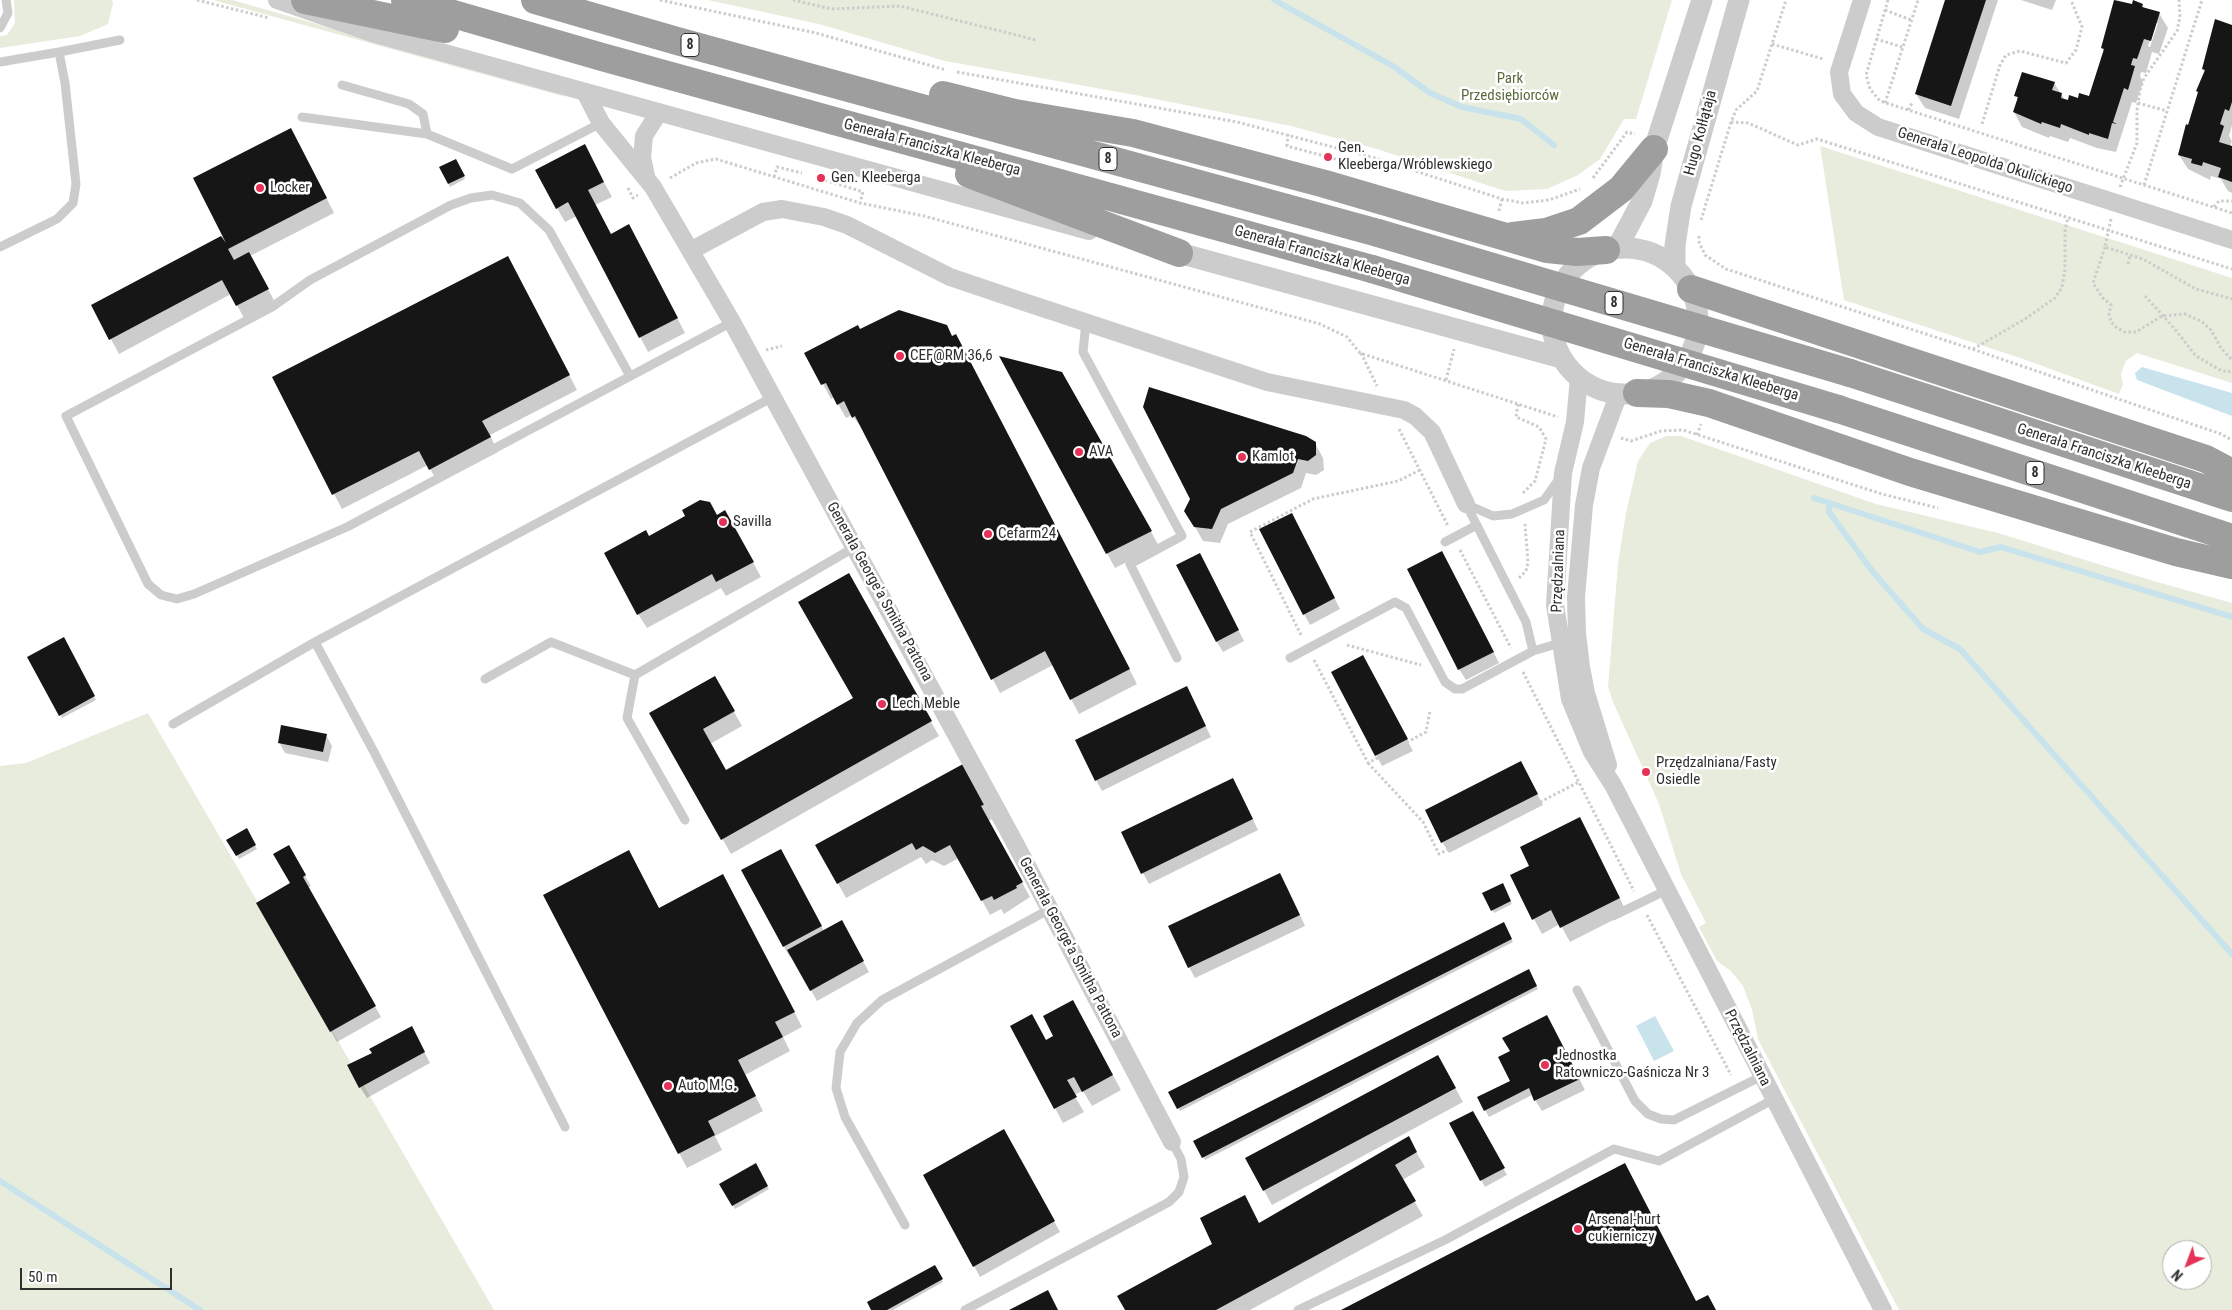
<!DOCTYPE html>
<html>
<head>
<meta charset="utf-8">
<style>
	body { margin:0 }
	#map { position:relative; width:2232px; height:1310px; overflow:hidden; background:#fff; font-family:"Roboto Condensed",sans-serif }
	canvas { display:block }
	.north { position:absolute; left:2162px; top:1240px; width:50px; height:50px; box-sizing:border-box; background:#fff; border:1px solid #acacac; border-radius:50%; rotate:223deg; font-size:14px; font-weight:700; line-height:20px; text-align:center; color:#2f2f2f }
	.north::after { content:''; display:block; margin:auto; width:18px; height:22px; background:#e53257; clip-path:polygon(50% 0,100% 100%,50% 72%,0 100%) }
	.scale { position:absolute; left:20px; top:1268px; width:152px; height:22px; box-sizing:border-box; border:2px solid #2f2f2f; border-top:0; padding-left:6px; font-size:15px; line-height:18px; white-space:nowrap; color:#2f2f2f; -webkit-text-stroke:4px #fff; paint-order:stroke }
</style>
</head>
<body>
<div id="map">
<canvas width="2232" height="1310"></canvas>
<div class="north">N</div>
<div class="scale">50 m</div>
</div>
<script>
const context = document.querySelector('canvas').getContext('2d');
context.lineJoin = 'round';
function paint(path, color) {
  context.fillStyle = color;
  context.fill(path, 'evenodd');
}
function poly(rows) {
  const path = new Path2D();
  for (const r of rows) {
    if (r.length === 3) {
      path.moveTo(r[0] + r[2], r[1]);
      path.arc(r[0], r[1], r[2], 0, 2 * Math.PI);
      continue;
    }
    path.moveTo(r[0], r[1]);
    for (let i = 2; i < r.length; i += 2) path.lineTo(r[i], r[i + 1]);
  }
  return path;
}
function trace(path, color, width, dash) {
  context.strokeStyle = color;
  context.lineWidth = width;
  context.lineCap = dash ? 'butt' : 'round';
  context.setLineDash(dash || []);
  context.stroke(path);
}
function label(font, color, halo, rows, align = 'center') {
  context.font = font + ' "Roboto Condensed",sans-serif';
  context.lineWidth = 5;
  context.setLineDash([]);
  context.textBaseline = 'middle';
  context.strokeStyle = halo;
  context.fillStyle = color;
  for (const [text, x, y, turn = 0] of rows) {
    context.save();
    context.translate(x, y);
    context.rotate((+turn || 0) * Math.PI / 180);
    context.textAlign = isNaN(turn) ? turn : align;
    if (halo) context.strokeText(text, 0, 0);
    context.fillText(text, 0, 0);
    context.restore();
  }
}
const green = poly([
	[14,0,112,0,113,3,108,24,80,36,0,48,0,36,7,35,15,23],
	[213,0,232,0,554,91,566,97],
	[708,0,1672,0,1636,119,1624,119,1600,159,1578,175,1547,189,1505,191,1377,149,1291,126,1130,94,945,61,819,24],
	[1820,146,2232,278,2232,383,2137,353,2126,361,2123,368,2121,375,2123,384,2119,394,2026,360,1844,300],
	[1666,436,1681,436,1876,504,1998,533,2150,580,2232,603,2232,1310,1899,1310,1758,1039,1752,1010,1743,986,1731,971,1717,961,1699,927,1706,923,1681,874,1659,804,1613,702,1608,687,1618,564,1626,513,1638,461,1650,443],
	[2172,1250,2202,1250,2202,1280,2172,1280],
	[148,713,494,1310,0,1310,0,766,26,763]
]);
const water = poly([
	[2142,367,2232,393,2232,416,2137,380,2135,373],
	[1655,1016,1674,1051,1654,1061,1636,1026]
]);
const shadow = poly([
	[1947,0,1998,0,1959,119,1925,108,1916,94],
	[2021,0,2056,0,2052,10],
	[2115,0,2133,5,2142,5,2145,9,2159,13,2168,28,2159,54,2152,52,2146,73,2141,72,2140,76,2143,82,2136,103,2132,102,2116,152,2097,148,2070,138,2068,142,2050,136,2049,138,2022,127,2014,112,2018,100,2016,96,2054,83,2065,100,2090,97,2104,52,2102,48],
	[2156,23,2158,23,2150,47,2148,46],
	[2232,26,2232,125,2229,136,2232,141,2230,147,2232,147,2232,193,2228,191,2221,179,2211,176,2210,180,2188,169,2179,155,2205,73,2203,69],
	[299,144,334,213,250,256,276,304,245,320,231,294,119,354,93,306,224,236],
	[456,160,465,179,450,187,441,168],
	[592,160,612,197,595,205,611,235,637,240,685,333,648,352,577,216,565,222,557,208],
	[516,272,577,390,490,435,498,452,438,483,428,465,342,509,273,378],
	[860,331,952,337,964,350,1137,684,1079,714,1053,665,1000,693,863,430,852,415,846,418,834,397,831,399,806,353],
	[1002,358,1061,373,1159,546,1115,568],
	[1315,443,1323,458,1324,470,1316,475,1306,473,1301,488,1228,524,1220,543,1203,541,1186,511],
	[717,517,733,526,761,577,726,596,721,588,647,628,638,614,649,537],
	[1297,525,1340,609,1310,625,1304,614],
	[1448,563,1499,663,1466,680,1459,669],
	[1205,566,1244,641,1223,652,1217,642],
	[848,575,939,736,731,854,651,713,715,678,742,726,710,744,725,772,854,698],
	[63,639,96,700,62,718,29,658],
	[1369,667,1413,751,1382,766,1333,672],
	[1192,698,1211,737,1102,791,1096,780],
	[326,735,332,746,328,762,285,753,279,742],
	[1527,774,1543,805,1449,853,1442,842],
	[970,780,992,819,988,821,1030,897,1004,914,1001,909,990,915,959,858,944,866,932,860,926,864,921,857,846,898,817,845],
	[1239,790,1258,830,1149,884,1143,873],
	[246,830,257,849,239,859,228,840],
	[1588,833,1627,913,1570,942,1560,924,1542,934,1511,876],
	[288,847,311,886,308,888,381,1017,337,1042,258,903,292,884],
	[786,861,824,931,841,922,869,972,817,1001,792,956,790,957,784,947],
	[1286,885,1305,926,1195,978,1189,967],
	[1502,885,1512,904,1494,913,1484,894],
	[731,890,802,1027,783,1037,790,1051,745,1075,763,1111,715,1136,722,1150,687,1168,545,895,659,909],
	[1505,926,1513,942,1180,1111,1170,1093],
	[1528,970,1538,989,1205,1160,1195,1142],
	[1081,1016,1121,1090,1092,1106,1083,1091,1074,1095,1084,1112,1063,1123,1011,1026,1046,1042],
	[1553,1028,1585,1090,1542,1111,1532,1095,1489,1117,1485,1110,1512,1081],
	[417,1038,430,1063,367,1098,360,1087],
	[1446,1071,1463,1102,1272,1205,1247,1159],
	[1472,1112,1507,1175,1485,1187,1450,1124],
	[1004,1131,1060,1232,980,1277,974,1266],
	[1408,1138,1425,1167,1402,1180,1423,1216,1250,1310,1126,1310,1259,1224],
	[755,1165,769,1189,735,1209,721,1185],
	[934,1266,943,1282,893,1310,873,1310]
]);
const stream = poly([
	[1274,0,1393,66,1430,93,1462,107,1521,119,1554,145],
	[1814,498,1980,552,2001,547,2232,617],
	[1829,503,1829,512,1873,572,1923,629,1960,649,2232,954],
	[0,1181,200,1310]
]);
const building = poly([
	[1945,0,1986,0,1951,106,1915,94],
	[2114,0,2132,4,2133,0,2143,4,2142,7,2160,12,2151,41,2144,39,2137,59,2133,58,2131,65,2135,66,2128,90,2124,88,2113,122,2117,124,2112,123,2108,139,2089,133,2089,135,2061,124,2060,128,2042,122,2041,124,2013,112,2018,97,2014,96,2022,72,2055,82,2052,90,2062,93,2061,98,2068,100,2069,95,2078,98,2079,93,2089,96,2104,49,2101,48],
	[2215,19,2232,25,2232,102,2229,111,2225,109,2220,124,2224,126,2219,142,2232,146,2232,182,2218,177,2221,168,2203,162,2202,166,2191,163,2192,159,2178,155,2186,124,2188,125,2198,92,2196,91,2205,70,2202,69],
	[291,128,327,198,228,249,234,260,249,252,269,289,236,306,222,280,109,340,91,305,221,236,226,243,193,178],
	[585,144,604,182,588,190,611,234,629,224,678,318,639,338,568,202,556,209,535,170],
	[456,159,465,176,448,184,439,167],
	[508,256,570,375,482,421,491,437,429,470,419,451,332,495,272,377],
	[899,310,947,325,952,336,956,334,1130,669,1070,700,1045,651,991,680,855,416,852,418,844,401,837,405,826,383,821,385,804,353,858,325,860,329],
	[999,356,1062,372,1152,531,1106,554],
	[1149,387,1306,436,1316,442,1316,455,1308,461,1298,459,1293,473,1221,509,1212,529,1194,527,1184,511,1190,499,1143,407],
	[700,500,710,502,717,515,725,510,754,562,716,582,712,574,637,615,604,553,646,530,649,536,685,516,682,510],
	[1292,513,1335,598,1303,615,1259,529],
	[1442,551,1494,652,1458,670,1407,569],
	[1200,553,1239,630,1216,642,1176,565],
	[849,573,932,721,721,840,649,713,715,676,735,711,703,729,726,770,853,698,798,602],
	[64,637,95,696,59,716,27,657],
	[1363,655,1408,739,1375,756,1331,672],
	[1187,686,1206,726,1095,781,1075,740],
	[281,725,327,734,323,752,278,743],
	[1521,761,1538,794,1441,843,1425,810],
	[963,764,985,804,981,806,1023,882,1016,886,1017,888,994,900,992,896,981,901,950,845,935,853,923,846,916,850,912,843,837,884,815,845],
	[1233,778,1253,819,1141,874,1121,832],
	[1580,817,1620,898,1560,928,1551,910,1532,920,1510,875,1529,866,1520,847],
	[247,828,256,845,236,856,226,840],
	[289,845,306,875,303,877,376,1006,330,1032,256,903,290,883,273,854],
	[781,849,822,926,783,947,741,870],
	[629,850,659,908,723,874,795,1012,775,1022,783,1037,738,1060,756,1096,708,1121,715,1135,678,1154,543,895],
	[1280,873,1300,915,1188,968,1168,926],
	[1503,883,1511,901,1491,911,1482,893],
	[842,920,864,961,810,991,787,950],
	[1504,922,1512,939,1177,1109,1168,1092],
	[1529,969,1537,986,1202,1158,1193,1141],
	[1073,1000,1113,1075,1082,1092,1074,1077,1067,1080,1077,1097,1054,1109,1010,1026,1032,1014,1046,1040,1053,1036,1043,1016],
	[1547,1015,1580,1079,1534,1101,1529,1088,1484,1111,1477,1097,1510,1081,1498,1057,1510,1051,1502,1038],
	[412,1026,425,1052,359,1088,347,1065,372,1053,369,1049],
	[1438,1055,1456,1088,1263,1191,1245,1158],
	[1473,1111,1505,1168,1480,1181,1449,1123],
	[1004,1129,1055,1221,973,1267,923,1175],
	[1409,1136,1417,1152,1395,1165,1416,1201,1286,1272,1216,1310,1125,1310,1117,1296,1212,1244,1200,1218,1245,1195,1259,1223],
	[756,1163,768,1186,732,1206,719,1184],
	[1625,1163,1696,1301,1708,1295,1716,1310,1341,1310],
	[935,1265,943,1279,887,1310,871,1310,867,1302],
	[1048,1290,1058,1310,1009,1310]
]);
const path = poly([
	[197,0,269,18],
	[660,0,816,33,946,70],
	[793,0,831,9,900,6,1036,40],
	[1888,0,1866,75,1870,89,1880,101,2232,213],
	[1885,10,1911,20],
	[1876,39,1902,47],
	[1772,44,1823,59],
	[957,72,1237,122,1375,158,1502,199,1523,203,1549,200,1580,189],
	[1885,103,1918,0],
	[2138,103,2167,111],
	[1908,110,1912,103],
	[1731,122,1748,123,1798,145,1817,139,2232,269],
	[1982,124,2000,65,2006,55,2020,51,2066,63,2076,50,2082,27,2071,0],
	[1288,134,1287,146,1328,157,1371,169,1375,158],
	[774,177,777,167,802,173],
	[670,178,696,163,716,159,860,203,924,216,1320,324,1347,337,1360,353,1558,417],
	[1593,178,1627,132,1635,134],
	[825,180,863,192,860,203],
	[2144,185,2202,0],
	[2120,187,2137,143,2137,110,2140,90,2144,78,2177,31,2180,17,2179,0],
	[628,188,633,198,638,195],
	[2214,207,2219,201,2232,201],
	[1499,211,1502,199],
	[2111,219,2105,247,2143,259,2196,289,2232,299],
	[1701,220,1731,122,1736,110,1757,91,1786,0],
	[1699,236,1699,242,1705,255,1726,269,1972,349,2221,434,2232,440],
	[2105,247,2093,283,2103,298,2111,305,2109,314,2111,322,2117,328,2125,332,2136,332,2162,316,2185,314,2201,321,2211,330,2221,348,2232,360],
	[2128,264,2130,255],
	[2145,296,2174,328,2196,356,2222,371,2232,372],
	[1973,349,2025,319,2055,298,2062,287,2065,269,2065,231,2068,217],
	[766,350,782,346],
	[1361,353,1377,386],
	[1446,380,1454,349],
	[1518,404,1516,417,1539,427,1546,439,1535,481,1523,493],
	[1399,429,1448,526],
	[1697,435,1701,424],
	[1621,438,1631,441,1661,431,1683,430,1882,494,1938,508],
	[1460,550,1511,648],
	[1519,578,1526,571,1528,563,1525,524],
	[1301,635,1250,532,1313,499,1398,481,1420,470],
	[1347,645,1421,665],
	[1314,660,1368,763,1426,732,1430,711],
	[1523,672,1634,891],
	[1368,763,1423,822,1439,854,1579,782],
	[1647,915,1731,1075]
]);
const service = poly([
	[0,28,8,13,6,0],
	[59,52,120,40],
	[0,62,59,52,65,83,76,184,73,203,57,219,0,247],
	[342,85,409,104,423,114,427,134,512,169,601,123],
	[302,117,427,134],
	[1086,322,1083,352,1182,536,1130,564,1177,658],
	[630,376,549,230,520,203,492,195,471,198,451,205,310,280,272,307,66,416,148,584,161,595,177,599,194,594,347,527,732,322],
	[1466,504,1526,622,1533,651],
	[1466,504,1493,516,1512,514,1544,500,1559,479],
	[1445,542,1477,525],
	[315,642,374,752,565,1127],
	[1290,658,1395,602,1406,608,1445,682,1455,689,1462,689,1533,651,1560,643],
	[485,679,551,642,635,675],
	[173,724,315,642,773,397],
	[685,820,627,718,635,675,855,547],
	[1613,916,1667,890],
	[1577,990,1635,1101,1648,1114,1661,1119,1674,1120,1762,1076],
	[905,1225,845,1117,836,1088,840,1052,857,1023,882,1000,1050,909],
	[965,1310,1169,1202,1179,1192,1184,1177,1181,1159,1172,1142],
	[1298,1310,1445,1240,1614,1149,1659,1161,1774,1099]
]);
const minor = poly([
	[277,0,372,33,1089,231],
	[1862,0,1839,72,1842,94,1856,113,1878,127,2232,240],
	[585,92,601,123,653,187,732,322,1016,845,1172,1142],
	[646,176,642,157,644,136,659,112],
	[692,250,763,212,782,209,824,217,847,225,950,277,1021,301,1267,382,1404,410,1415,416,1432,432,1466,504],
	[1579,378,1575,422,1563,473,1555,605,1570,699,1592,752,1613,785,1883,1310],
	[1608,765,1586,693,1581,667,1577,633,1576,597,1584,505,1591,468,1619,393]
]);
const tertiary = poly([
	[1617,248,1642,201,1650,174,1654,149,1702,0],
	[1625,321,73],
	[1179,253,1562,358],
	[1675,267,1675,245,1681,206,1739,0]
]);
const trunk = poly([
	[305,0,445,29],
	[405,0,602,57,1372,269],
	[535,0,677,41,1378,233],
	[943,95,1015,113,1133,133,1325,184,1547,249,1577,252,1606,250],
	[969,174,1179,253],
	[1513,236,1546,232,1579,221,1621,189,1654,149],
	[1691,289,2206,459,2232,473],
	[1850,373,2232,498],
	[1637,393,1669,394,1709,403,1910,472,2176,552,2232,565],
	[1838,409,2232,538]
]);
const trunkBridge = poly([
	[1378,233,1850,373],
	[1372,269,1838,409]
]);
const markers = [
	[1328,157,5,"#e53257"],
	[821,178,5,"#e53257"],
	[260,188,5,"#e53257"],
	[900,356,5,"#e53257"],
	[1079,452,5,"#e53257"],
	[1242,457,5,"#e53257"],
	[723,522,5,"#e53257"],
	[988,534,5,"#e53257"],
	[882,704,5,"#e53257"],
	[1646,772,5,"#e53257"],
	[1545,1065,5,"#e53257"],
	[668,1086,5,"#e53257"],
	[1578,1229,5,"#e53257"]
];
const shields = [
	[690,45,18],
	[1108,159,18],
	[1614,303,18],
	[2035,473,18]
];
const shieldNames = [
	["8",690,45],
	["8",1108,159],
	["8",1614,303],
	["8",2035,473]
];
const parkNames = [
	["Park",1510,79],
	["Przedsiębiorców",1510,96]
];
const streetNames = [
	["Hugo Kołłątaja",1701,133,-75],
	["Generała Franciszka Kleeberga",932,148,15],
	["Generała Leopolda Okulickiego",1985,161,18],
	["Generała Franciszka Kleeberga",1322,256,16],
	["Generała Franciszka Kleeberga",1711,370,17],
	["Generała Franciszka Kleeberga",2104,457,18],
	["Przędzalniana",1559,571,-88],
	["Generała George'a Smitha Pattona",879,592,61],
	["Generała George'a Smitha Pattona",1070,948,62],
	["Przędzalniana",1747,1048,63]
];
const poiNames = [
	["Gen.",1338,148],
	["Kleeberga/Wróblewskiego",1338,165],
	["Gen. Kleeberga",831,178],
	["Locker",270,188],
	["CEF@RM 36,6",910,356],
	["AVA",1089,452],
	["Kamlot",1252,457],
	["Savilla",733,522],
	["Cefarm24",998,534],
	["Lech Meble",892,704],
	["Przędzalniana/Fasty",1656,763],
	["Osiedle",1656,780],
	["Jednostka",1555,1056],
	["Ratowniczo-Gaśnicza Nr 3",1555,1073],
	["Auto M.G.",678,1086],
	["Arsenal-hurt",1588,1220],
	["cukierniczy",1588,1237]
];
paint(green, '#e7ecdd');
paint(water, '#c9e3ec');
paint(shadow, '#0003');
trace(stream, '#c9e3ec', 6);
paint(building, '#161616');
trace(path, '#ccc', 3, [2.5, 2.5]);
trace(service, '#ccc', 9);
trace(minor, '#ccc', 18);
trace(tertiary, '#ccc', 21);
trace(trunk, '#9e9e9e', 28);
trace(trunkBridge, '#9e9e9e', 28);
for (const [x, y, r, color] of markers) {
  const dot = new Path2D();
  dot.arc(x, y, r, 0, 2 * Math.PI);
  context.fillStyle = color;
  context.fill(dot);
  trace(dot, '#fff', 2);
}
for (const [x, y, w] of shields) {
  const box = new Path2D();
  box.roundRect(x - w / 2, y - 11.5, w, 23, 4);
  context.fillStyle = '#fff';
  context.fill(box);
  trace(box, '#2f2f2f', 1);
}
label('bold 14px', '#2f2f2f', null, shieldNames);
label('15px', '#586b3c', '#fff', parkNames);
label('15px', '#2f2f2f', '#fff', streetNames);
label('15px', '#2f2f2f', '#fff', poiNames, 'left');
</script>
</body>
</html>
